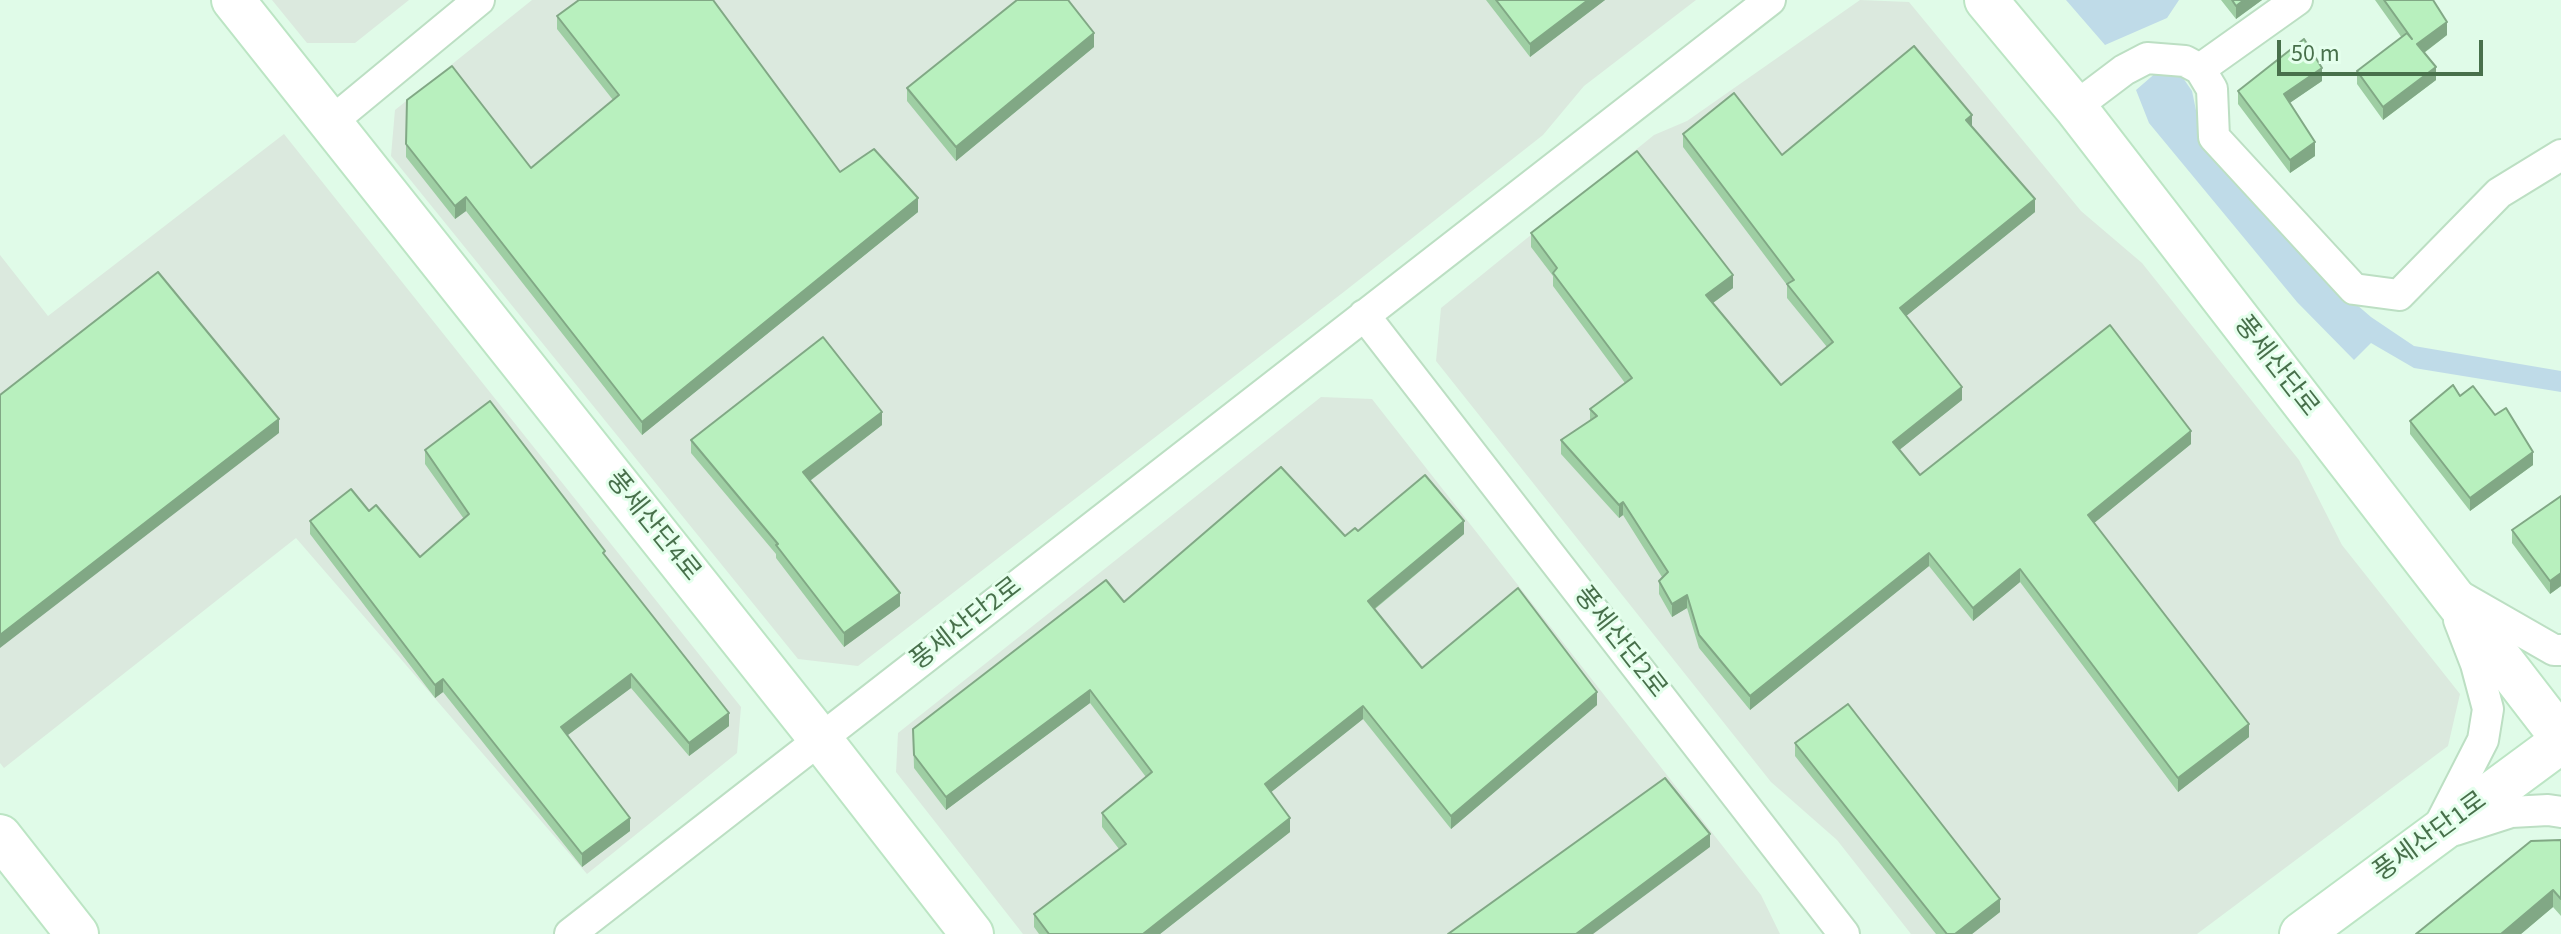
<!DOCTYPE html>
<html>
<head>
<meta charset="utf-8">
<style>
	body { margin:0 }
	#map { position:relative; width:2561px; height:934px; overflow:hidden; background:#e0fbe8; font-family:"Source Sans 3",sans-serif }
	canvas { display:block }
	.scale { position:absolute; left:2277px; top:40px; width:206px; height:36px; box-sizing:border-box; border:4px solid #48704b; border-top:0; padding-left:10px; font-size:24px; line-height:28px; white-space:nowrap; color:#48704b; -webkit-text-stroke:6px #e5ffed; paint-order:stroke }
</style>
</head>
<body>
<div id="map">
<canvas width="2561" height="934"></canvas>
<div class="scale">50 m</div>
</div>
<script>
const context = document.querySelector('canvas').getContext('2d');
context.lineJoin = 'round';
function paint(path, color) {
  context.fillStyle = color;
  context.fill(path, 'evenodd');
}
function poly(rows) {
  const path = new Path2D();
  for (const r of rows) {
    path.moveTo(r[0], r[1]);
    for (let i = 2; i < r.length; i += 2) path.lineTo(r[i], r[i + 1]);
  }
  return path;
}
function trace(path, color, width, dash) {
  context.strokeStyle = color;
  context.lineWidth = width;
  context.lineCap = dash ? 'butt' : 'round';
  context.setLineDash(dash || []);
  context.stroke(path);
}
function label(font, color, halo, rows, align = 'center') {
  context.font = font + ' "Source Sans 3","Noto Sans KR",sans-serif';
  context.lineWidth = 6;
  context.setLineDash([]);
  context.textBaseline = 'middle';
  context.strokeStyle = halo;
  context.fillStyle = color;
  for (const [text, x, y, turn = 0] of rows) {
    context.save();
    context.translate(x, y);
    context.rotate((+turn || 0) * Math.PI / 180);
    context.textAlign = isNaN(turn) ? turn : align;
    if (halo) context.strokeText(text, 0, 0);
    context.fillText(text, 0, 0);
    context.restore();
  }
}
const industrial = poly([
	[272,0,409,0,355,43,307,43],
	[532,0,1696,0,1584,86,1543,135,1345,291,858,666,798,659,391,156,395,110],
	[1860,0,1909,2,2081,211,2142,263,2299,460,2342,545,2460,694,2448,746,2197,934,1911,934,1837,840,1771,782,1436,361,1441,308,1654,135,1687,121],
	[284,134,741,707,737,753,587,874,296,538,4,768,0,763,0,255,48,316],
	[1321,397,1372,399,1761,895,1780,934,1023,934,896,772,898,733]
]);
const green = poly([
	[2066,0,2179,0,2167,18,2105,45],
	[2158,71,2181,75,2192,91,2197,115,2197,137,2335,286,2371,317,2414,346,2561,371,2561,392,2414,368,2371,343,2354,360,2297,302,2149,123,2136,90]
]);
const street = poly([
	[2200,69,2297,0],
	[2075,107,2124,70,2147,58,2185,61,2200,69,2212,89,2214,137,2354,289,2399,295,2499,193,2561,155],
	[330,123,479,0],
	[1364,315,1844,934],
	[2458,595,2554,650,2561,650],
	[2455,830,2511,812,2548,810,2561,812],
	[2436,832,2483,740,2488,709,2476,664,2459,620],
	[570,934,1770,0]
]);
const secondary = poly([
	[233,0,821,740,972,934],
	[1986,0,2075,107,2561,737],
	[0,836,77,934],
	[2301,934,2561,742]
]);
const wall = poly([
	[1486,0,1605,0,1530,57],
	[2221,0,2262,0,2236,19],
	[2375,0,2433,0,2447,35,2424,53,2436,80,2383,120,2357,84,2357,71,2402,38],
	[557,16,840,172,918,212,642,435,466,211,455,219,406,157,406,144,531,168,613,100,557,29],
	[1094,47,956,161,907,101,907,88],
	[2322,81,2289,103,2315,156,2290,173,2238,104,2238,91],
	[1972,127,2035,212,1906,316,1962,400,1899,450,1920,475,2191,444,2094,523,2249,737,2178,792,2020,582,1973,621,1929,566,1750,710,1699,648,1687,608,1672,617,1659,594,1659,581,1662,577,1623,515,1619,518,1561,454,1561,440,1590,421,1590,409,1625,383,1553,286,1553,276,1531,247,1531,233,1733,288,1713,303,1781,385,1827,347,1787,298,1787,285,1683,147,1683,134,1782,155],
	[2460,396,2495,415,2533,465,2470,511,2410,434,2410,421],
	[882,425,810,481,900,606,844,647,776,558,776,554,691,453,691,440],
	[425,450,605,555,729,726,689,756,631,688,568,735,630,831,582,867,443,692,435,698,310,534,310,521,420,557,464,519,425,464],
	[2561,496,2561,586,2550,594,2512,543,2512,530],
	[1358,531,1464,534,1375,609,1422,668,1597,705,1451,829,1363,719,1271,792,1290,832,1160,934,1039,934,1034,927,1034,914,1119,849,1102,827,1102,813,1146,777,1090,703,946,810,914,768,913,729,1124,602,1345,536],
	[1795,743,2000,912,1972,934,1936,934,1795,756],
	[2561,840,2561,916,2553,907,2521,934]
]);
const shadedWall = poly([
	[1588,0,1605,0,1530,57,1530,44],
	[2244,0,2262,0,2236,19,2236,6],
	[2447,22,2447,35,2417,58,2417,44],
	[1094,33,1094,47,956,161,956,147],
	[2436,67,2436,80,2383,120,2383,107],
	[2322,68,2322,81,2284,107,2284,94],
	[1972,115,1972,128,1966,120],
	[2315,142,2315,156,2290,173,2290,160],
	[466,197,466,211,455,219,455,206],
	[918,198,918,212,642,435,642,422],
	[2035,199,2035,212,1900,321,1900,308],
	[1733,275,1733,288,1706,308,1706,295],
	[1962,387,1962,400,1893,455,1893,442],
	[882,412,882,425,803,486,803,472],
	[279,419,279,433,0,648,0,635],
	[2191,431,2191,444,2088,528,2088,515],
	[2533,452,2533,465,2470,511,2470,498],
	[1623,502,1623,515,1619,518,1619,505],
	[1464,521,1464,534,1368,614,1368,601],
	[1929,553,1929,566,1750,710,1750,696],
	[2020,569,2020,582,1973,621,1973,608],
	[2561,573,2561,586,2550,594,2550,581],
	[900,593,900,606,844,647,844,633],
	[1687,595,1687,608,1672,617,1672,604],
	[631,674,631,688,561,740,561,727],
	[443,679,443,692,435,698,435,685],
	[1090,690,1090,703,946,810,946,797],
	[1597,692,1597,705,1451,829,1451,816],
	[1363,706,1363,719,1265,797,1265,784],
	[729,713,729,726,689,756,689,743],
	[2249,724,2249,737,2178,792,2178,778],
	[630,818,630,831,582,867,582,854],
	[1290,818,1290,832,1160,934,1143,934],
	[1710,834,1710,847,1593,934,1576,934],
	[2553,890,2553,907,2521,934,2501,934],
	[2000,899,2000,912,1972,934,1955,934]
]);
const building = poly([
	[579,0,713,0,840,172,874,149,918,198,642,422,466,197,455,206,406,144,407,100,452,66,531,168,619,95,557,16,579,0],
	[1017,0,1068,0,1094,33,956,147,907,88,1017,0],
	[1496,0,1588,0,1530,44,1496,0],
	[2232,0,2244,0,2236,6,2232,0],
	[2384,0,2433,0,2447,22,2417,44,2436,67,2383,107,2357,71,2407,33,2412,39,2384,0],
	[2304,39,2322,68,2284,94,2315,142,2290,160,2238,91,2304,39],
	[1914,46,1972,115,1966,120,2035,199,1900,308,1962,387,1893,442,1920,475,2110,325,2191,431,2088,515,2249,724,2178,778,2020,569,1973,608,1929,553,1750,696,1699,635,1687,595,1672,604,1659,581,1668,572,1623,502,1619,505,1561,440,1597,416,1590,409,1632,378,1553,273,1557,268,1531,233,1637,151,1733,275,1706,295,1781,385,1833,342,1787,284,1794,280,1683,134,1734,93,1782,155,1914,46],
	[158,272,279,419,0,635,0,395,158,272],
	[823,337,882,412,803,472,900,593,844,633,776,545,778,544,691,440,823,337],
	[2453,385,2460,396,2473,386,2495,415,2506,408,2533,452,2470,498,2410,421,2453,385],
	[490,401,605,551,603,553,729,713,689,743,631,674,561,727,630,818,582,854,443,679,435,685,310,521,351,489,369,511,376,505,420,557,469,514,425,450,490,401],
	[1281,467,1345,536,1355,528,1358,531,1425,475,1464,521,1368,601,1422,668,1518,588,1597,692,1451,816,1363,706,1265,784,1290,818,1143,934,1049,934,1034,914,1126,844,1102,813,1152,772,1090,690,946,797,914,755,913,729,1106,580,1124,602,1281,467],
	[2561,496,2561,573,2550,581,2512,530,2561,496],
	[1848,704,2000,899,1955,934,1947,934,1795,743,1848,704],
	[1665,778,1710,834,1576,934,1448,934,1665,778],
	[2561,840,2561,899,2553,890,2501,934,2416,934,2531,841,2561,840]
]);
const streetNames = [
	["풍세산단로",2275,367,52],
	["풍세산단4로",652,527,51],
	["풍세산단2로",967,625,-38],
	["풍세산단2로",1619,643,52],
	["풍세산단1로",2431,838,-36]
];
paint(industrial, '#dbe9de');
paint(green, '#bfdbe8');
trace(street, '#bcdfc3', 34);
trace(secondary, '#bce5c4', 46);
trace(street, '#fff', 30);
trace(secondary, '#fff', 42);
paint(wall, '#9ecea3');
paint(shadedWall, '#81a885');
paint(building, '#b8f0be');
trace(building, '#81a885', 2);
label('26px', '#48704b', '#e5ffed', streetNames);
</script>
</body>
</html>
